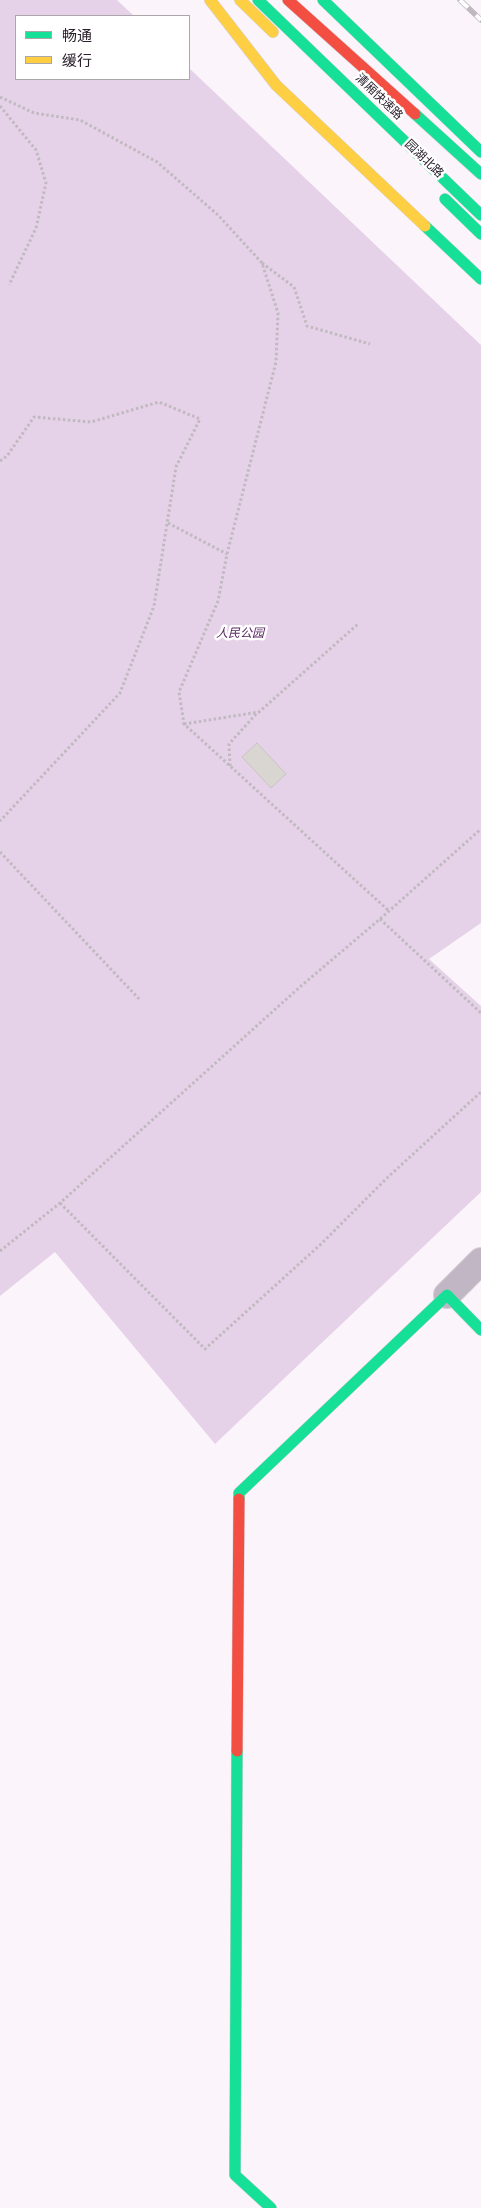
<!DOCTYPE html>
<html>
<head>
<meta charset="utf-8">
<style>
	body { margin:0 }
	#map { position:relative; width:481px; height:2208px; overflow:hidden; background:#fbf5fb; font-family:"PT Serif","Noto Sans SC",serif }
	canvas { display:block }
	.legend { position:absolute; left:15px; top:15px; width:175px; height:65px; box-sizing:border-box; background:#fff; border:1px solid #aaa6aa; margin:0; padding:6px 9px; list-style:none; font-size:15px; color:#2a202b }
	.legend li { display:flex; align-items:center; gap:10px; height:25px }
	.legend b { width:25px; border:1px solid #aaa6aa }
</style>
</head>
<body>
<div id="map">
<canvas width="481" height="2208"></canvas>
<ul class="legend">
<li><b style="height:6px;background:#16e098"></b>畅通</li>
<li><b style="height:6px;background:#ffcf43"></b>缓行</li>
</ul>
</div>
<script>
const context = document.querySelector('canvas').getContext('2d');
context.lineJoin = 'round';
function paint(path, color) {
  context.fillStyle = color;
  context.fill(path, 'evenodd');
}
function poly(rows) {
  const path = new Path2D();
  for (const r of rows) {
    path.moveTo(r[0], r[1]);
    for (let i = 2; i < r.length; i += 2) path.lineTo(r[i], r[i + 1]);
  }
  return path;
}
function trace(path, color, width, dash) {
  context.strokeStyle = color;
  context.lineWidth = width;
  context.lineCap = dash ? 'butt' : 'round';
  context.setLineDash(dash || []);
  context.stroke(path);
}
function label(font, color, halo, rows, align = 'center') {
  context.font = font + ' "PT Serif","Noto Sans SC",serif';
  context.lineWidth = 5;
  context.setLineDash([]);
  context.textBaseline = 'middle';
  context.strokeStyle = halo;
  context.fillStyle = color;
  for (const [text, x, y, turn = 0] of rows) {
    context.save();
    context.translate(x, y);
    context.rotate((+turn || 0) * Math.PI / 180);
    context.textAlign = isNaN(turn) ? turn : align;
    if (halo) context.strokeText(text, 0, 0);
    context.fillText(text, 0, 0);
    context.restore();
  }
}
const green = poly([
	[0,0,117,0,134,16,16,16,16,79,189,79,189,68,481,345,481,923,429,959,481,1006,481,1192,215,1444,55,1252,0,1296]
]);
const building = poly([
	[257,743,286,774,271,788,242,757,257,743]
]);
const path = poly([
	[0,97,34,113,80,120,157,162,218,215,262,263,278,313,276,362,227,554,218,601,179,692,184,724,389,911],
	[0,106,36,150,46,183,36,228,9,285],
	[262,263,294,287,307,326,370,344],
	[0,461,7,456,34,417,91,422,159,402,200,419,176,467,154,606,120,693,0,821],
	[168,523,227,554],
	[184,724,259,712,358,624],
	[230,766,229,744,258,712],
	[0,852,141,1001],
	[380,919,481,1013],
	[60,1203,205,1349,320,1245,388,1177,481,1092],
	[0,1251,60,1203,301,986,380,919,481,829]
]);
const street = poly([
	[447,1295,481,1261]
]);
const fast = poly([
	[258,0,481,215],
	[323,0,481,152],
	[415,114,481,174],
	[445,199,481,234],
	[425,226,481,279],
	[239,1499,239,1493,447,1295,481,1330],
	[237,1751,235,2175,271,2208]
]);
const slow = poly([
	[210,0,276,85,425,226],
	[240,0,273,32]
]);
const jam = poly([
	[288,0,415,114],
	[237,1751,239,1499]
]);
const rail = poly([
	[460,0,481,20]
]);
const streetNames = [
	["清厢快速路",379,97,44],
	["园湖北路",424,159,44]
];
const parkNames = [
	["人民公园",240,634]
];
paint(green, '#e6d2e8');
paint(building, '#d9d6d1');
trace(building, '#c8c5c1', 1);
trace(street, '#d5cfd5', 28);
trace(fast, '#d5cfd5', 12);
trace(slow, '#d5cfd5', 12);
trace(jam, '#d5cfd5', 12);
trace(path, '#c0b9c0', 3, [2.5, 2.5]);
trace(street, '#c1b6c3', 26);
trace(fast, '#16e098', 11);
trace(slow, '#ffcf43', 11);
trace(jam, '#f24e42', 11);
trace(rail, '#bfb8c0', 5.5);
trace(rail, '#fff', 4, [11]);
label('12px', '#2a202b', '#fff', streetNames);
label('italic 12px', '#5b2664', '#fff', parkNames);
</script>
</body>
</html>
